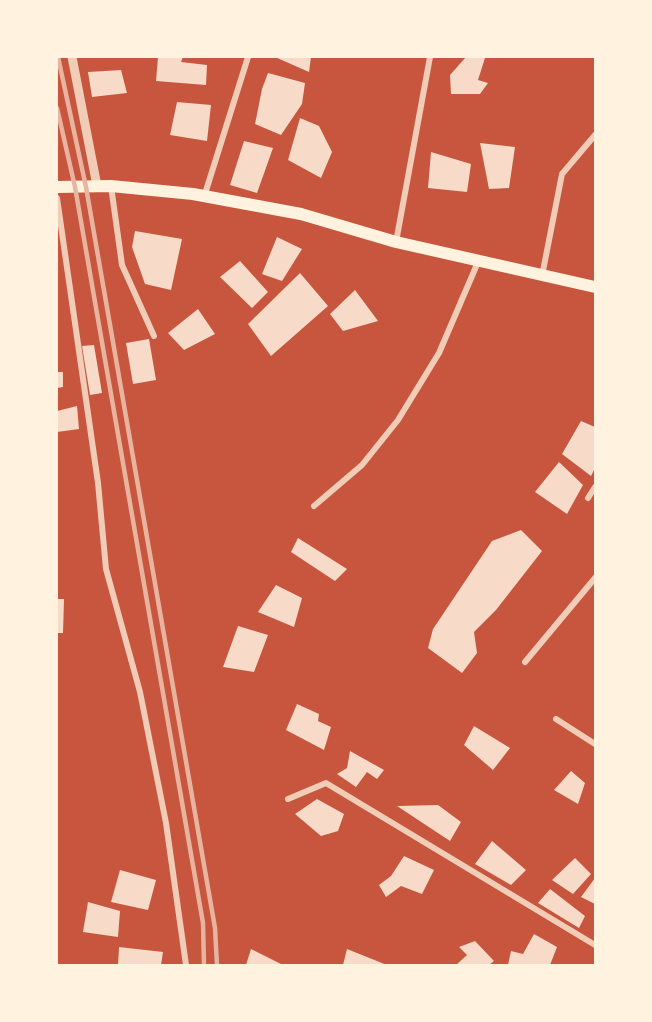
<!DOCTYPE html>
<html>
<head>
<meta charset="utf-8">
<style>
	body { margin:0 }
	#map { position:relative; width:652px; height:1022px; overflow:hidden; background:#c8553d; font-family:"Asap Condensed",sans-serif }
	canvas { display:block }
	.frame { position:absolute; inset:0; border:58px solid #fff3e0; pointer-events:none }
</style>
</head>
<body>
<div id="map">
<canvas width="652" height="1022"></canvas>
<div class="frame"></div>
</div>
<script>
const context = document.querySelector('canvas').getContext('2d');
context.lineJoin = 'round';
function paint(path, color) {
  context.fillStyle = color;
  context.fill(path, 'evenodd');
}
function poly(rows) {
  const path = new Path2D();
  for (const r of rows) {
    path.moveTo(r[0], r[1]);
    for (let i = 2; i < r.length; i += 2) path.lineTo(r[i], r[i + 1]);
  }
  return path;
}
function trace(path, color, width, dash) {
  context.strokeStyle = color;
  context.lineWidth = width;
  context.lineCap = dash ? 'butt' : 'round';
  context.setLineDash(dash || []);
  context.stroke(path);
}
const building = poly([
	[158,57,183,57,181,62,207,65,206,85,156,81],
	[275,57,311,57,309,72],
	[466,57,485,58,478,80,488,83,480,94,451,94,450,75],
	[121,70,127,93,92,97,88,72],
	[268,73,305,83,302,104,281,135,255,124,262,89],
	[177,102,211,105,207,141,170,135],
	[300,118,319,126,332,152,321,178,288,160],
	[244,141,273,148,257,193,230,185],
	[480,143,515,147,509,188,489,189],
	[431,152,471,164,467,192,428,188],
	[135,231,182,239,171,290,145,284,132,247],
	[277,237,302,249,282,281,262,274],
	[240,261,268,292,252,308,220,277],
	[300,273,328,306,271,356,248,324],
	[355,290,378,321,343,331,330,314],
	[198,309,215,334,184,350,168,333],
	[149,339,156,380,133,384,126,343],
	[94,345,102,393,90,395,82,346],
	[57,372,63,372,63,387,57,388],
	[77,406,79,429,57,432,57,411],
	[581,421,595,427,595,468,591,476,562,454],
	[559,462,583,485,567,514,535,492],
	[521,530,542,551,496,610,474,632,477,653,462,673,428,648,433,629,492,541],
	[298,538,347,569,335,581,291,552],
	[276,585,302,598,294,627,258,612],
	[57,599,64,599,63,633,57,633],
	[238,626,268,635,254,672,223,667],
	[297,704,319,714,318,721,331,727,324,750,286,730],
	[474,726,510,748,493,770,464,745],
	[350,751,384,770,377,779,367,772,356,787,337,774,347,768],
	[571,771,585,783,578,804,554,790],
	[317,799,344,814,338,831,321,836,295,814],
	[438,805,461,822,450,841,397,806],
	[492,841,526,870,511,885,475,864],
	[404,856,434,870,422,894,401,886,386,897,379,885,391,876],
	[575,858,591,874,573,894,552,880],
	[120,870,156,880,148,910,111,902],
	[595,878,595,904,581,897],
	[550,889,585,916,579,928,538,903],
	[88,902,120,911,118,937,83,932],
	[534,934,557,947,550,965,508,965,511,951,523,954],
	[475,941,494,961,489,965,456,965,467,955,459,947],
	[119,947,163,952,161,965,118,965],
	[251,949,283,965,246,965],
	[347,949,387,965,343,965]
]);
const minor = poly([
	[111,186,122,265,154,336],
	[204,197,248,57],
	[57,198,98,483,106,569,140,692,166,823,186,965],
	[396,242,430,57],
	[542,276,562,174,595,135],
	[588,498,595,487],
	[314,506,362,465,398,420,439,353,478,262],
	[525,662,595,578],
	[556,719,595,744],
	[288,799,326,783,595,945]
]);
const tertiary = poly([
	[72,57,97,186]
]);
const primary = poly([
	[57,187,111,186,193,194,301,214,396,242,595,287]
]);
const rail = poly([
	[58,57,86,187,215,928,217,965],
	[57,108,75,187,203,923,204,965]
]);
paint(building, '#f7dbc8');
trace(minor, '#f1ccb7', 6);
trace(tertiary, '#f1ccb7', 9);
trace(primary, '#fff3e0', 12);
trace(rail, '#e9b49f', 4.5);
</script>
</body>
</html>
